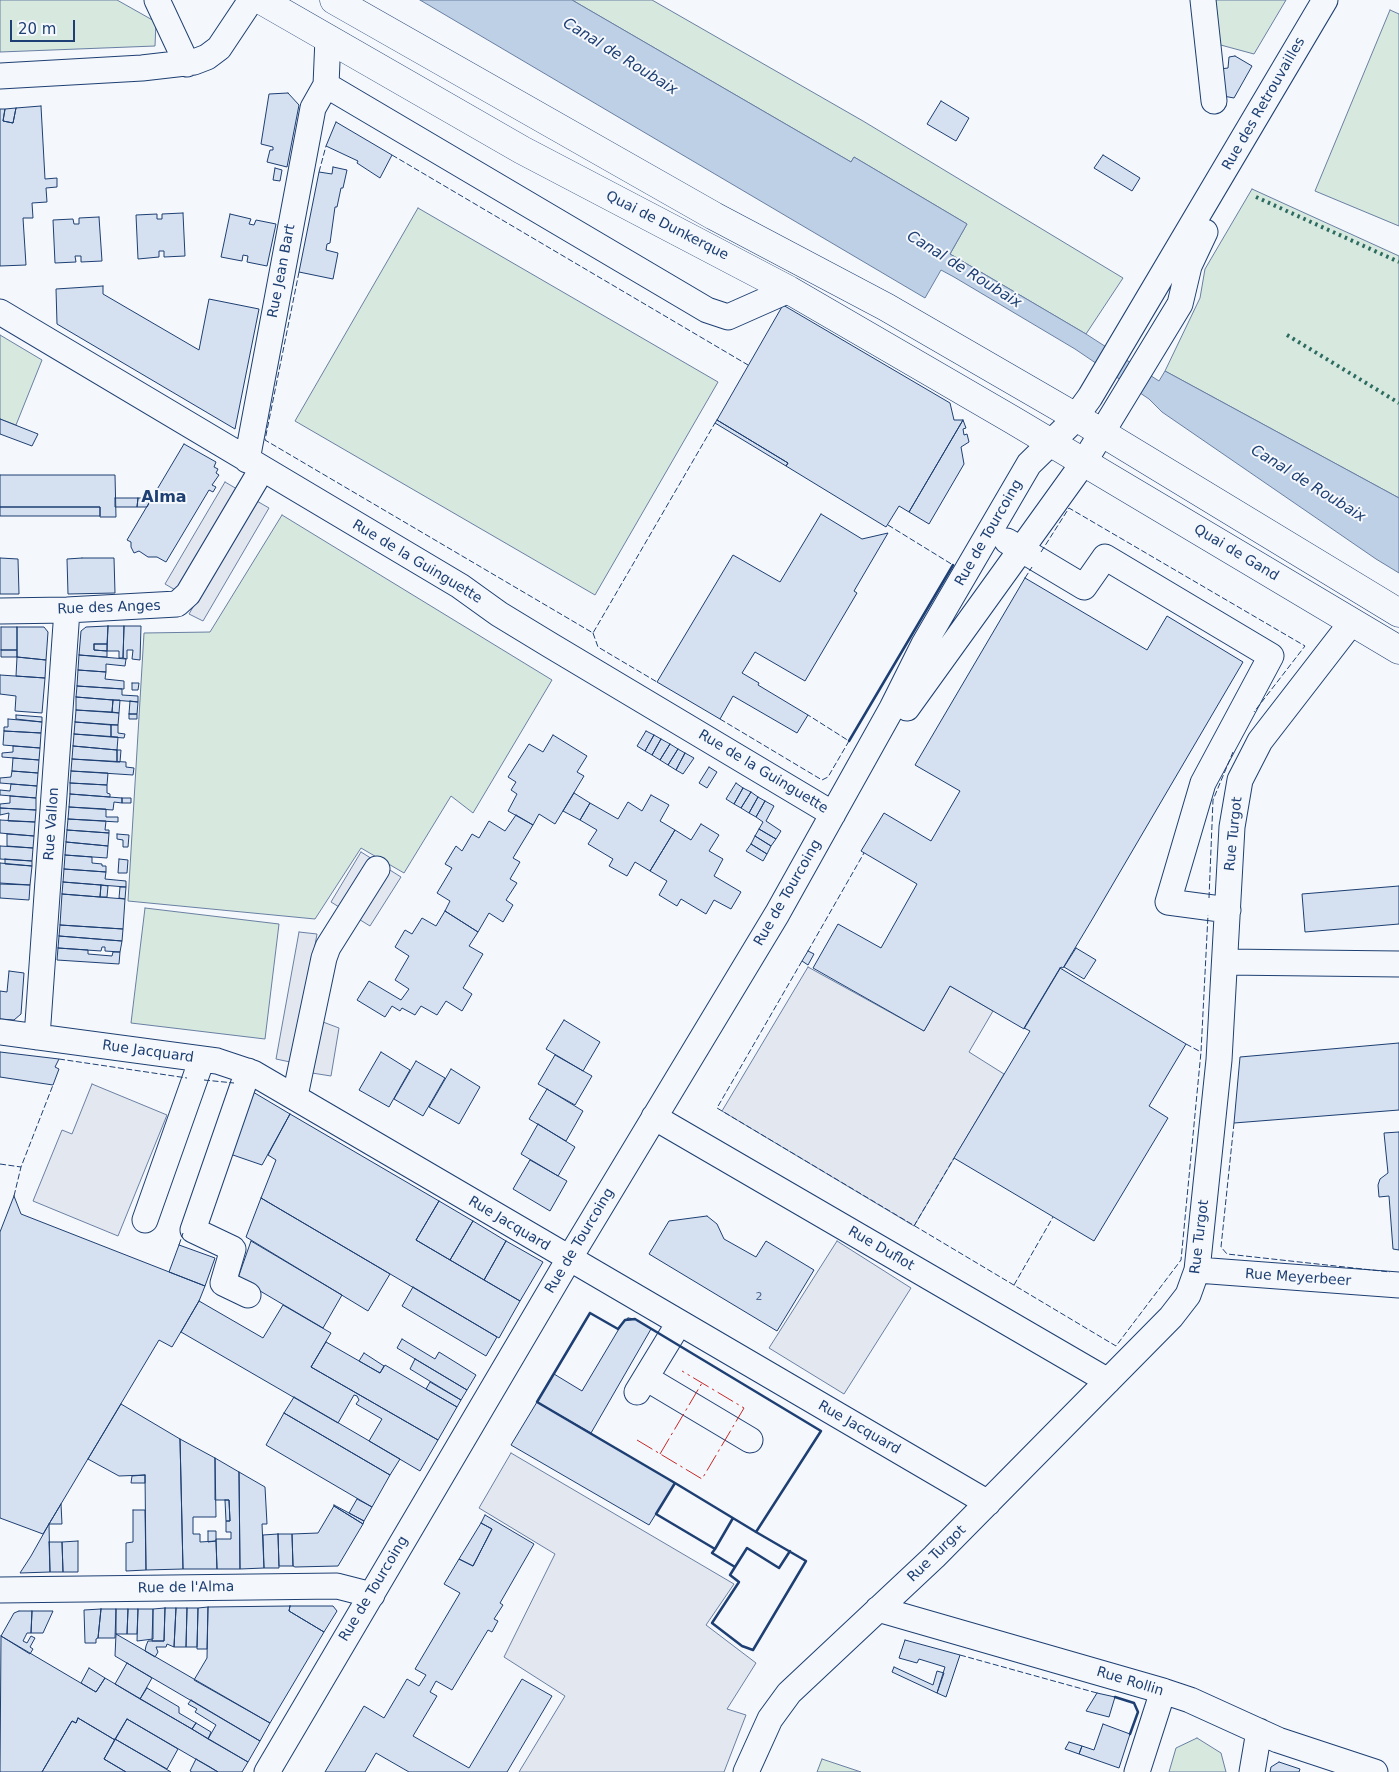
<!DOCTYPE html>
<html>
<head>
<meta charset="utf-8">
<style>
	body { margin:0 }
	#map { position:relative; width:1399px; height:1772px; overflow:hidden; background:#f4f7fb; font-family:"DejaVu Sans",sans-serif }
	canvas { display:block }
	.scale { position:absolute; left:10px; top:20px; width:65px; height:22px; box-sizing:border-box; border:2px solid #1d3f73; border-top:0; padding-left:6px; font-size:15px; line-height:18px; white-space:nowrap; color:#1d3f73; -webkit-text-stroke:4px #f4f7fb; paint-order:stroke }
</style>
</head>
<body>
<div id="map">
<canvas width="1399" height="1772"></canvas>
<div class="scale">20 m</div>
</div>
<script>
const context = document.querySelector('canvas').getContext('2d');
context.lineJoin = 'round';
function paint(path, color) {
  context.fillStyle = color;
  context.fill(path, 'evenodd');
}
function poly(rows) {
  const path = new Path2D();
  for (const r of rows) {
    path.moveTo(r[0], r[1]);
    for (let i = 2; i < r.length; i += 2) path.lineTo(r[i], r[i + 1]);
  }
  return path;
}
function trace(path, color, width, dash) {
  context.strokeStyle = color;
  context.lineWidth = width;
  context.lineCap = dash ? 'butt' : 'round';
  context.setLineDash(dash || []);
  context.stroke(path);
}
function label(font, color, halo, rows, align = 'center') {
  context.font = font + ' "DejaVu Sans",sans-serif';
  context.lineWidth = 4;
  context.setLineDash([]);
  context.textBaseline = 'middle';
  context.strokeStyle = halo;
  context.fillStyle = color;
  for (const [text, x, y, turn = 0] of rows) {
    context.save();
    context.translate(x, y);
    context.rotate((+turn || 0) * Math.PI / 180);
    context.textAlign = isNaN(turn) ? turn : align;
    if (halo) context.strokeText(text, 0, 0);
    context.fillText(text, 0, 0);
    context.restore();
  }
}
const green = poly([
	[0,0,117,0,156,22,155,46,0,52,0,0],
	[572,0,652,0,863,121,1123,278,1086,334,950,254,967,224,854,157,851,162,572,0],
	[1215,0,1286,0,1254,54,1217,44,1215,0],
	[1390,10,1399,14,1399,226,1315,191,1390,10],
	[1252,189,1399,256,1399,498,1165,371,1200,298,1205,269,1252,189],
	[418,208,718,382,595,595,295,421,418,208],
	[0,335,42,360,16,425,0,419,0,335],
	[282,515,552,680,473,813,451,796,404,873,361,848,315,919,128,901,144,633,210,632,282,515],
	[145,908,279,924,265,1039,131,1023,145,908],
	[1197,1738,1221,1753,1226,1772,1169,1772,1176,1748,1197,1738],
	[822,1759,861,1772,817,1772,822,1759]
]);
const parking = poly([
	[225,482,237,489,177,591,165,584,225,482],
	[255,500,269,508,203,621,189,614,255,500],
	[361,852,401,877,370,926,331,902,361,852],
	[299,932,317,934,308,985,323,1022,339,1028,331,1076,312,1073,314,1067,276,1059,299,932],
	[808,967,924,1031,950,986,993,1011,969,1052,1004,1074,914,1226,722,1111,808,967],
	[92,1084,167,1115,118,1236,33,1201,62,1130,72,1134,92,1084],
	[837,1241,911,1288,844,1394,769,1348,837,1241],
	[511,1453,734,1584,706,1625,756,1663,727,1709,746,1715,724,1772,519,1772,565,1696,504,1657,555,1554,479,1508,511,1453]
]);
const water = poly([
	[420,0,572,0,851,162,854,157,967,224,950,254,1086,334,1159,381,1165,371,1399,498,1399,573,1376,559,1162,412,1149,399,1075,349,954,277,941,270,925,298,420,0]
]);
const building = poly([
	[1235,56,1252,66,1234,98,1223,96,1220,69,1228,68,1229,57,1235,56],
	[288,93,299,105,287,167,267,162,270,150,273,150,273,147,261,144,269,94,288,93],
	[941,101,969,118,956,141,927,124,941,101],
	[41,106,45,179,57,178,57,187,46,188,47,202,32,203,33,218,23,218,26,265,0,266,0,109,5,109,3,121,13,123,16,108,41,106],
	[16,108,13,123,3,121,5,109,16,108],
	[336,122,392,155,380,178,357,163,358,161,326,146,336,122],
	[1103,155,1140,178,1132,191,1094,168,1103,155],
	[333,167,347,170,343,188,341,188,337,207,335,207,330,243,327,244,326,250,338,253,333,279,299,272,319,172,332,174,333,167],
	[275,168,282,170,280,181,273,180,275,168],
	[183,213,185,256,164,257,164,251,159,251,159,257,138,259,136,215,157,214,157,219,162,219,162,214,183,213],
	[230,214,251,219,249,224,254,225,256,220,276,224,267,266,247,262,248,256,243,255,242,261,221,257,230,214],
	[99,217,102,261,81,262,81,256,75,256,76,262,55,263,53,220,73,219,74,224,79,224,79,218,99,217],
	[103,286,103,294,199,350,209,299,259,309,235,429,57,324,56,289,103,286],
	[783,305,950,403,954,420,963,420,909,512,899,506,886,527,786,466,788,463,717,420,783,305],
	[0,419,38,434,32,446,0,434,0,419],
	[717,420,788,463,786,466,715,423,717,420],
	[963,420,966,428,963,429,964,435,967,434,969,442,961,447,964,464,929,524,909,512,963,420],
	[184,444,216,462,214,467,218,469,216,473,219,475,212,485,216,487,213,492,209,490,166,562,157,557,148,557,139,551,134,553,131,547,131,542,127,540,184,444],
	[0,475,115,475,116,517,100,517,100,507,0,507,0,475],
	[115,498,138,498,137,507,115,507,115,498],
	[138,498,152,498,147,507,137,507,138,498],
	[0,507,100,507,100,516,0,516,0,507],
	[821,514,862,539,888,533,854,591,857,593,805,681,755,652,742,673,759,683,758,685,808,715,797,733,733,696,720,719,657,682,733,555,780,582,821,514],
	[0,558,18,559,19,594,0,594,0,558],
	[82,558,114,558,115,593,68,594,67,559,82,558],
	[1025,578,1147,650,1167,616,1243,662,1093,918,1063,968,1061,967,1024,1029,950,986,924,1031,813,968,838,924,881,948,917,884,861,851,884,813,931,841,960,791,915,765,1025,578],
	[108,626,124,626,123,658,119,658,119,651,107,651,108,626],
	[108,626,107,644,94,644,94,650,107,651,107,657,79,655,81,631,86,627,108,626],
	[124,626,141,626,140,660,132,659,133,650,127,650,127,659,123,658,124,626],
	[1,627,17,627,17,650,1,650,1,627],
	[17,627,44,627,48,632,46,660,17,657,17,627],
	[94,644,107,644,107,651,94,650,94,644],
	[1,650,17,650,17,657,1,657,1,650],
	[79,655,126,659,125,666,106,664,106,672,78,670,79,655],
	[17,657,46,660,45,678,16,676,17,657],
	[78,670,106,672,105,679,124,681,124,689,77,686,78,670],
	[0,675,45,678,42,713,15,711,16,696,0,694,0,675],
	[132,683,139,683,138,690,132,690,132,683],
	[77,686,122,689,122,695,138,696,138,702,76,697,77,686],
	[76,697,113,700,112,712,76,710,76,697],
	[113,700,120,700,119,713,112,712,113,700],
	[130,701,138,702,137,714,129,714,130,701],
	[76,710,119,713,118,725,75,722,76,710],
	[129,714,137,714,137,719,129,719,129,714],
	[16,715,42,717,42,722,16,719,16,715],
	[8,719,42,722,41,733,4,731,4,727,8,727,8,719],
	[75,722,111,725,111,737,74,734,75,722],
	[111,725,118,725,118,733,125,734,124,738,111,737,111,725],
	[4,731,41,733,40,748,3,745,4,731],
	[646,731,654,735,645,751,637,746,646,731],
	[74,734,118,737,117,750,73,746,74,734],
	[553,735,587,756,577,772,584,776,555,824,539,814,533,825,508,811,517,794,511,790,516,782,508,777,529,744,543,752,553,735],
	[654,735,661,739,652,755,645,751,654,735],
	[661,739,670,744,660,760,652,755,661,739],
	[670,744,678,749,668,765,660,760,670,744],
	[13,746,40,748,39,760,2,757,2,753,13,752,13,746],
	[73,746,117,750,117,762,72,759,73,746],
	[678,749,685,753,676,770,668,765,678,749],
	[117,750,121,750,120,762,117,762,117,750],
	[685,753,694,758,683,774,676,770,685,753],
	[13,758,39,760,38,773,12,771,13,758],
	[72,759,126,762,126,767,134,768,133,775,71,771,72,759],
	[709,767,717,772,707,788,699,783,709,767],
	[12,771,38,773,37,786,0,783,0,778,11,777,12,771],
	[71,771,108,773,107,785,70,783,71,771],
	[70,783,107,785,107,793,110,794,110,797,70,794,70,783],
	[736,783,743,788,734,804,726,799,736,783],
	[11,784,37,786,36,798,0,795,0,790,10,791,11,784],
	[743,788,751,792,741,808,734,804,743,788],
	[751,792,758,797,749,813,741,808,751,792],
	[574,793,590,803,580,820,563,811,574,793],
	[70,794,122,798,122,803,114,802,113,810,69,807,70,794],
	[651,795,669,805,660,821,675,830,650,871,635,862,627,876,609,866,613,859,588,844,597,830,580,820,590,803,618,819,628,802,642,811,651,795],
	[10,796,36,798,36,810,0,808,0,804,10,803,10,796],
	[758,797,765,801,756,817,749,813,758,797],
	[122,798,131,798,131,803,122,803,122,798],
	[765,801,774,806,766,821,781,831,776,839,759,829,763,822,756,817,765,801],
	[69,807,106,809,106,817,118,817,118,822,68,819,69,807],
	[0,808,36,810,35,822,8,821,9,813,0,815,0,808],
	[516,815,533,825,513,858,520,862,510,879,517,883,506,900,513,905,503,922,489,913,478,932,445,911,450,901,437,893,452,868,445,864,456,846,462,851,472,834,479,838,489,821,505,831,516,815],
	[68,819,106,821,105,830,109,830,109,833,67,830,68,819],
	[0,820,35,822,34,836,0,833,0,820],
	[701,824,719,835,709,851,723,859,714,876,741,892,731,909,714,900,706,914,681,899,677,906,659,895,667,881,650,871,675,830,691,840,701,824],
	[759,829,776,839,771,846,755,836,759,829],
	[67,830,109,833,108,846,66,842,67,830],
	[7,834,34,836,33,848,7,846,7,834],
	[117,834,129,835,128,847,123,847,123,840,117,839,117,834],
	[755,836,771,846,767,854,751,844,755,836],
	[66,842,108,846,107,858,65,855,66,842],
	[751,844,767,854,763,861,746,851,751,844],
	[0,846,33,848,32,861,0,859,0,846],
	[65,855,92,857,92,863,102,864,102,866,106,866,106,872,64,869,65,855],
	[5,859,32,861,32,866,5,864,5,859],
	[119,859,128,860,127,873,118,873,119,859],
	[0,863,32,866,30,885,0,883,0,863],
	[64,869,106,872,105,879,126,881,126,887,63,882,64,869],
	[63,882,101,885,100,897,62,894,63,882],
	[0,884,30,885,29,900,0,898,0,884],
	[101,885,108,886,107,897,100,897,101,885],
	[1399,886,1399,924,1305,932,1302,894,1399,886],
	[120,887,126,887,125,899,119,898,120,887],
	[62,894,125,899,123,929,60,925,62,894],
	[445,911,478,932,469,946,483,954,463,988,472,994,462,1011,446,1001,437,1015,421,1006,415,1015,402,1008,400,1011,392,1006,385,1017,357,1000,369,981,401,1000,409,989,395,980,409,956,395,947,405,930,412,934,422,918,436,926,445,911],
	[60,925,123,929,122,941,59,936,60,925],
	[59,936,122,941,120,952,105,951,105,947,102,947,101,951,58,948,59,936],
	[58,948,88,950,88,954,112,956,113,952,120,952,119,964,57,960,58,948],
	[1076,948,1096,960,1084,979,1064,967,1076,948],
	[808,951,814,954,808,965,802,961,808,951],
	[1060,968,1186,1044,1149,1106,1168,1118,1094,1241,954,1158,1030,1031,1024,1028,1060,968],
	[9,971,24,973,21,1014,14,1020,0,1019,0,991,7,992,9,971],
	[564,1020,600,1042,583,1071,546,1049,564,1020],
	[1399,1043,1399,1110,1234,1123,1240,1057,1399,1043],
	[0,1052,59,1059,55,1067,59,1069,53,1085,0,1077,0,1052],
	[381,1052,410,1070,389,1107,359,1090,381,1052],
	[555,1055,592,1076,575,1105,538,1084,555,1055],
	[416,1061,445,1078,423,1116,394,1099,416,1061],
	[451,1069,480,1087,459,1124,429,1107,451,1069],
	[547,1089,583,1111,566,1141,529,1119,547,1089],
	[253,1092,290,1114,262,1165,230,1154,253,1092],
	[290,1114,439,1201,416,1240,520,1301,499,1338,261,1198,276,1160,268,1155,290,1114],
	[538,1124,575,1147,558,1176,521,1154,538,1124],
	[1399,1132,1399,1250,1393,1249,1389,1196,1379,1197,1378,1185,1380,1179,1388,1173,1384,1133,1399,1132],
	[530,1160,567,1181,550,1211,513,1189,530,1160],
	[14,1196,21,1214,205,1286,199,1301,172,1347,159,1340,43,1534,0,1518,0,1232,14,1196],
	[261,1198,390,1274,368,1311,246,1237,261,1198],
	[439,1201,473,1221,450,1260,416,1240,439,1201],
	[707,1216,717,1224,724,1239,756,1257,766,1241,814,1270,777,1331,649,1254,669,1221,707,1216],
	[473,1221,506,1241,484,1280,450,1260,473,1221],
	[251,1241,342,1295,323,1328,238,1278,251,1241],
	[506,1241,543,1262,520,1301,484,1280,506,1241],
	[179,1245,215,1258,205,1286,169,1272,179,1245],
	[413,1287,497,1337,486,1356,402,1306,413,1287],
	[199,1301,263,1338,283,1305,331,1333,311,1367,438,1440,420,1471,369,1441,382,1419,356,1404,359,1400,357,1396,354,1395,338,1423,181,1332,199,1301],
	[628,1318,635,1319,651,1329,591,1433,537,1402,554,1374,582,1391,623,1322,628,1318],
	[402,1339,435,1359,439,1352,476,1375,467,1390,397,1348,402,1339],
	[326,1342,380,1373,385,1365,457,1407,438,1440,311,1367,326,1342],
	[364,1353,384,1366,380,1373,359,1361,364,1353],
	[415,1359,467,1390,461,1400,410,1369,415,1359],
	[430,1382,461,1400,457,1407,426,1389,430,1382],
	[294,1397,400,1459,390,1475,284,1413,294,1397],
	[537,1402,675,1483,649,1525,511,1445,537,1402],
	[121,1404,180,1439,183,1569,146,1570,145,1475,119,1476,88,1459,121,1404],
	[284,1413,390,1475,372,1507,266,1445,284,1413],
	[180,1439,215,1458,216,1517,193,1517,193,1534,200,1534,200,1542,216,1541,217,1569,183,1569,180,1439],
	[215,1458,239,1472,240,1569,217,1569,216,1539,231,1539,231,1532,226,1532,226,1521,230,1521,229,1500,215,1500,215,1458],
	[239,1472,265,1487,267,1524,262,1524,264,1568,240,1569,239,1472],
	[145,1475,145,1483,131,1483,132,1476,145,1475],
	[357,1499,372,1507,364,1521,349,1513,357,1499],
	[225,1500,229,1500,230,1521,226,1521,225,1500],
	[61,1504,62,1524,49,1524,61,1504],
	[334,1505,364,1521,363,1524,334,1506,334,1505],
	[334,1506,363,1524,338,1566,295,1567,293,1566,292,1534,318,1533,334,1506],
	[133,1510,145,1510,146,1570,126,1571,126,1543,133,1542,133,1510],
	[485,1515,534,1544,500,1603,503,1605,494,1619,498,1621,492,1632,488,1630,452,1690,436,1681,430,1692,437,1696,413,1736,469,1768,522,1679,552,1696,507,1772,409,1772,376,1753,365,1772,325,1772,364,1706,384,1718,407,1679,419,1686,426,1675,415,1669,460,1593,444,1584,459,1559,473,1566,492,1529,481,1523,485,1515],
	[481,1523,492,1529,473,1566,459,1559,481,1523],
	[49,1524,50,1572,20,1573,31,1556,49,1524],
	[208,1531,216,1531,216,1541,208,1542,208,1531],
	[278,1534,292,1534,293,1566,279,1566,278,1534],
	[278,1534,279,1568,264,1568,263,1535,278,1534],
	[78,1541,78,1572,63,1572,62,1542,78,1541],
	[49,1542,62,1542,63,1572,50,1572,49,1542],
	[290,1606,289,1611,324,1632,270,1723,194,1680,207,1658,208,1607,290,1606],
	[290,1606,333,1606,337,1611,324,1632,289,1611,290,1606],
	[208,1607,207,1649,197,1649,198,1608,208,1607],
	[165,1608,164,1641,152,1641,153,1609,165,1608],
	[165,1608,176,1608,174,1647,167,1644,166,1647,156,1647,158,1652,155,1657,145,1651,146,1646,148,1641,164,1641,165,1608],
	[176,1608,187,1608,186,1647,174,1647,176,1608],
	[187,1608,198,1608,197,1647,186,1647,187,1608],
	[101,1609,98,1638,96,1639,96,1643,85,1643,84,1610,101,1609],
	[101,1609,116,1609,115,1638,98,1638,101,1609],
	[116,1609,128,1609,127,1634,116,1634,116,1609],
	[128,1609,138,1609,137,1634,127,1634,128,1609],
	[138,1609,153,1609,153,1639,137,1641,138,1609],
	[19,1611,32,1611,31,1633,27,1633,23,1641,27,1643,31,1636,35,1638,30,1647,33,1649,30,1654,1,1636,14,1613,19,1611],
	[32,1611,53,1611,43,1633,31,1633,32,1611],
	[116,1634,270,1723,260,1741,115,1656,116,1634],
	[1,1636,96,1692,105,1678,248,1762,242,1772,218,1772,127,1719,115,1740,78,1718,76,1723,72,1721,42,1772,0,1772,1,1636],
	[905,1640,960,1655,946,1697,937,1693,945,1667,919,1659,917,1663,899,1658,905,1640],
	[127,1663,152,1678,140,1699,115,1684,127,1663],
	[894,1667,933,1685,937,1671,944,1673,937,1693,892,1672,894,1667],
	[89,1668,105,1678,96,1692,81,1683,89,1668],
	[147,1688,179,1707,179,1713,196,1723,192,1729,140,1699,147,1688],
	[1097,1693,1115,1697,1109,1717,1086,1711,1097,1693],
	[191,1700,260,1741,248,1762,208,1739,216,1725,195,1712,197,1709,188,1704,191,1700],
	[78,1718,115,1740,104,1759,126,1772,42,1772,72,1721,76,1723,78,1718],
	[127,1719,178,1749,167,1769,115,1739,127,1719],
	[196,1723,211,1732,208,1739,192,1729,196,1723],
	[1103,1724,1130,1734,1119,1768,1079,1754,1082,1746,1094,1750,1103,1724],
	[115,1739,151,1760,171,1772,126,1772,104,1759,115,1739],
	[1069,1742,1082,1746,1079,1754,1065,1749,1069,1742],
	[196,1759,210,1767,218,1772,192,1772,190,1771,196,1759],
	[1279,1762,1300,1769,1299,1772,1270,1772,1271,1767,1279,1762]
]);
const minor = poly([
	[157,0,187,64],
	[1203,0,1214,101],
	[328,38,326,85,707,310,728,317,789,290],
	[0,76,142,68,194,62,207,57,219,48,251,0],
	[0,312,460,586,499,614,550,645,833,814],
	[247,460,313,108,326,85],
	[1007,541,1084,587,1105,557,1271,656,1203,783,1168,902,1228,910],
	[0,611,67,610,177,604,188,594,262,469],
	[907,708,1084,462,1180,304,1189,266,1205,232],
	[1225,962,1399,964],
	[0,1032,217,1061,253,1073,988,1503],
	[37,1037,67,610],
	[295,1096,324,958,328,947,377,869],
	[654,1117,1108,1381],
	[145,1220,202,1059],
	[1197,1270,1399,1285],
	[248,1295,223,1283,233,1249,193,1230,248,1071],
	[646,1378,750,1440],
	[637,1392,679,1323],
	[0,1590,337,1586,372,1595],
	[878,1609,1163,1691,1190,1700,1278,1740,1375,1772],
	[267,1772,569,1259,777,914,892,708,924,644,1029,464,1071,423,1090,397,1325,0],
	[746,1772,770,1719,789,1693,934,1557,1171,1317,1188,1295,1197,1270,1219,1060,1232,827,1240,780,1260,741,1352,622],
	[1137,1772,1163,1691],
	[1252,1772,1259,1731]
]);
const major = poly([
	[261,0,522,150,789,290,1011,419,1399,650],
	[334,0,714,216,886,307,1076,417,1399,613]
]);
const hedge = poly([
	[1256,197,1399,262],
	[1287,335,1399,403]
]);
const fence = poly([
	[392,155,748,365],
	[319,172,326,146],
	[299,272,265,440,593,633,715,423],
	[888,525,953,565],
	[1041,552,1069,508,1305,646,1254,712],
	[1025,578,1032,567],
	[593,633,598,647,657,682],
	[720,719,822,780,828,777,849,741,808,715],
	[1209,898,1213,800,1233,752],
	[808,951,864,853],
	[802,961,717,1108,1116,1346,1181,1260,1201,1052,1208,915],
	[1186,1044,1201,1052],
	[59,1059,187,1078],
	[204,1080,234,1083],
	[1234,1123,1221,1247,1227,1254,1390,1272],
	[0,1164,21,1167],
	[14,1196,21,1167,53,1085],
	[914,1226,954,1158],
	[179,1245,183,1233],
	[1014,1285,1053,1217],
	[960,1655,1097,1693]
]);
const wall = poly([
	[849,741,953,565],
	[590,1313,618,1329,625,1320,635,1319,821,1431,756,1532,806,1561,753,1650,742,1646,712,1623,739,1582,730,1575,735,1567,712,1553,715,1549,656,1514,675,1483,537,1402,590,1313],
	[675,1483,756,1532],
	[715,1549,733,1518],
	[735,1567,747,1548,779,1568,790,1551],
	[1115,1697,1134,1703,1138,1712,1130,1734]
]);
const power = poly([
	[637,1440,702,1479,744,1408,682,1371],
	[660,1454,702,1383]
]);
const numberNames = [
	["2",759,1297]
];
const streetNames = [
	["Rue des Retrouvailles",1264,104,-60],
	["Quai de Dunkerque",667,226,27],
	["Rue Jean Bart",282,271,-79],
	["Rue de Tourcoing",989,533,-60],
	["Quai de Gand",1236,553,31],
	["Rue de la Guinguette",417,562,31],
	["Rue des Anges",109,608,-2],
	["Rue de la Guinguette",763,772,31],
	["Rue Vallon",52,824,-86],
	["Rue Turgot",1234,834,-84],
	["Rue de Tourcoing",788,893,-60],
	["Rue Jacquard",148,1052,8],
	["Rue Jacquard",509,1224,31],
	["Rue Turgot",1200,1237,-83],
	["Rue de Tourcoing",580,1241,-59],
	["Rue Duflot",881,1249,30],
	["Rue Meyerbeer",1298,1278,4],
	["Rue Jacquard",859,1428,30],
	["Rue Turgot",937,1554,-44],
	["Rue de l'Alma",186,1588,-1],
	["Rue de Tourcoing",374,1589,-59],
	["Rue Rollin",1130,1682,17]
];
const waterNames = [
	["Canal de Roubaix",620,57,32],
	["Canal de Roubaix",964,270,32],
	["Canal de Roubaix",1308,484,32]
];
const quarterNames = [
	["Alma",164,498]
];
paint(green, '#d7e8df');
trace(green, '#687fa3', 1);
paint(parking, '#e3e8f0');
trace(parking, '#687fa3', 1);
paint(water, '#bed0e5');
trace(water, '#687fa3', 1);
paint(building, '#d5e0f0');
trace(building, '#1d3f73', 1);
trace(minor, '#1d3f73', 27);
trace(major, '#1d3f73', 29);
trace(minor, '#f4f7fb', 25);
trace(major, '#f4f7fb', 28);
trace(hedge, '#2c6c60', 4, [2.5, 4]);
trace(fence, '#1d3f73', 1, [6, 2.5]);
trace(wall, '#1d3f73', 2.5);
trace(power, '#c62828', 1, [18, 4, 2.5, 4]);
label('11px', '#4b6792', null, numberNames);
label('14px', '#1d3f73', '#f4f7fb', streetNames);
label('italic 15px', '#1d3f73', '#f4f7fb', waterNames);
label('bold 16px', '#1d3f73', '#f4f7fb', quarterNames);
</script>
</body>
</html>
